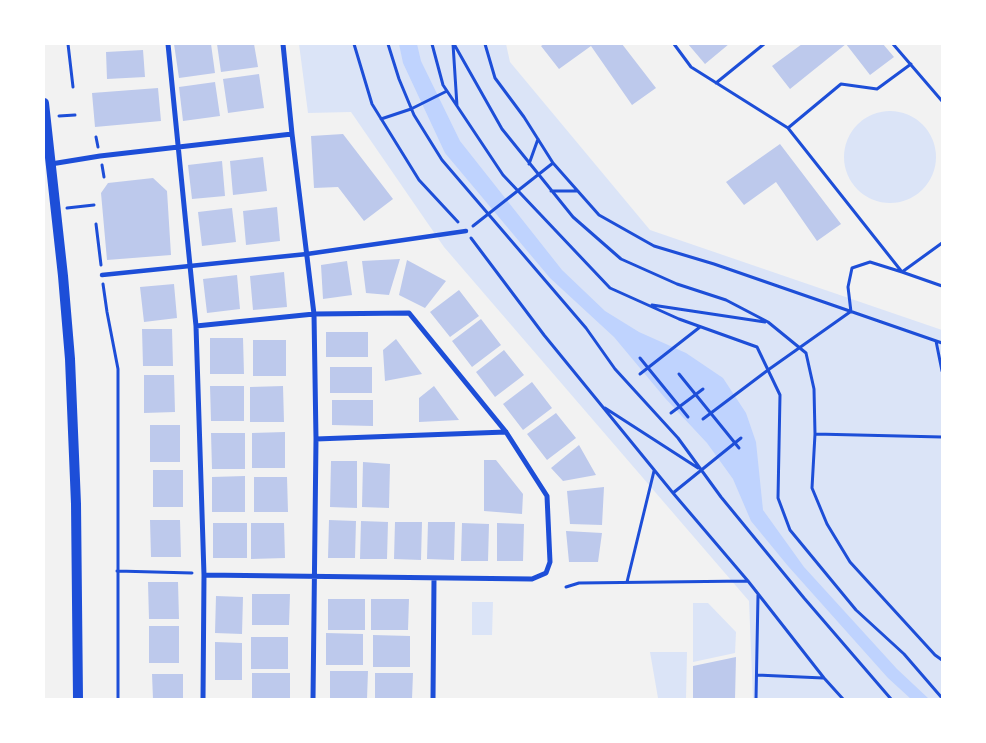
<!DOCTYPE html>
<html>
<head>
<meta charset="utf-8">
<style>
	body { margin:0 }
	#map { position:relative; width:986px; height:743px; overflow:hidden; background:#f2f2f2; font-family:Raleway,sans-serif }
	canvas { display:block }
	.frame { position:absolute; inset:0; border:45px solid #fff; pointer-events:none }
</style>
</head>
<body>
<div id="map">
<canvas width="986" height="743"></canvas>
<div class="frame"></div>
</div>
<script>
const context = document.querySelector('canvas').getContext('2d');
context.lineJoin = 'round';
function paint(path, color) {
  context.fillStyle = color;
  context.fill(path, 'evenodd');
}
function poly(rows) {
  const path = new Path2D();
  for (const r of rows) {
    if (r.length === 3) {
      path.moveTo(r[0] + r[2], r[1]);
      path.arc(r[0], r[1], r[2], 0, 2 * Math.PI);
      continue;
    }
    path.moveTo(r[0], r[1]);
    for (let i = 2; i < r.length; i += 2) path.lineTo(r[i], r[i + 1]);
  }
  return path;
}
function trace(path, color, width, dash) {
  context.strokeStyle = color;
  context.lineWidth = width;
  context.lineCap = dash ? 'butt' : 'round';
  context.setLineDash(dash || []);
  context.stroke(path);
}
const green = poly([
	[299,44,506,44,510,62,650,230,942,330,942,699,753,699,749,601,444,247,351,112,308,113],
	[890,157,46],
	[472,602,493,602,492,635,472,635],
	[693,603,708,603,736,632,735,653,693,662],
	[650,652,687,652,686,698,658,698]
]);
const water = poly([
	[399,44,417,44,421,61,460,141,562,270,605,311,639,332,686,353,723,378,746,413,756,442,763,510,804,567,897,669,929,699,911,699,888,678,788,566,751,521,733,479,707,443,665,398,614,337,550,278,445,153,403,63]
]);
const building = poly([
	[174,44,211,44,215,73,179,78],
	[217,44,254,44,258,67,221,72],
	[544,44,622,44,656,88,632,105,591,46,559,69,541,46],
	[688,44,729,44,705,64],
	[802,44,883,44,894,57,870,75,846,44,790,89,772,66],
	[143,50,145,77,107,79,106,52],
	[259,74,264,108,228,113,223,79],
	[215,82,220,116,183,121,179,87],
	[158,88,161,121,95,127,92,93],
	[343,134,393,199,364,221,338,187,314,188,311,136],
	[780,144,841,224,817,241,776,182,744,205,726,182],
	[263,157,267,191,233,195,230,161],
	[222,161,225,196,192,199,188,165],
	[153,178,167,191,171,255,107,260,101,193,108,183],
	[277,207,280,241,246,245,243,211],
	[232,208,236,242,202,246,198,212],
	[400,259,389,295,366,293,362,261],
	[407,260,446,281,425,308,399,295],
	[347,261,352,295,323,299,321,265],
	[284,272,287,307,253,310,250,276],
	[237,275,240,309,207,313,203,279],
	[174,284,177,318,144,322,140,287],
	[459,290,479,316,450,337,430,312],
	[481,319,501,345,472,367,452,341],
	[142,329,172,329,173,366,143,366],
	[326,332,368,332,368,357,326,357],
	[210,338,243,338,244,374,210,374],
	[396,339,422,374,385,381,383,350],
	[253,340,286,340,286,376,253,376],
	[504,350,524,375,495,397,476,372],
	[330,367,372,367,372,393,330,393],
	[144,375,174,375,175,412,144,413],
	[532,382,552,408,523,430,503,404],
	[210,386,244,386,244,421,211,421],
	[283,386,284,422,250,422,250,387],
	[434,386,459,420,419,422,419,398],
	[332,400,373,400,373,426,332,425],
	[556,413,576,438,547,460,527,434],
	[150,425,180,425,180,462,150,462],
	[285,432,285,468,252,468,252,433],
	[211,433,245,433,245,469,212,469],
	[579,445,596,475,563,481,551,468],
	[484,460,496,460,523,494,522,514,484,511],
	[331,461,357,461,357,508,330,507],
	[363,462,390,464,389,508,362,507],
	[153,470,183,470,183,507,153,507],
	[245,476,245,512,212,512,212,477],
	[254,477,287,477,288,512,254,512],
	[604,487,602,525,570,524,567,491],
	[150,520,180,520,181,557,151,557],
	[329,520,356,521,355,558,328,558],
	[361,521,388,522,387,559,360,559],
	[395,522,422,522,421,560,394,559],
	[428,522,455,522,454,560,427,559],
	[213,523,247,523,247,558,213,558],
	[251,523,284,523,285,558,251,559],
	[462,523,489,524,488,561,461,561],
	[497,523,524,524,523,561,497,561],
	[566,531,602,533,598,562,569,562],
	[148,582,178,582,179,619,149,619],
	[252,594,290,594,289,625,252,625],
	[216,596,243,597,242,634,215,633],
	[328,599,365,599,365,630,328,630],
	[371,599,409,599,408,630,371,630],
	[149,626,179,626,179,663,149,663],
	[326,633,363,634,363,665,326,665],
	[373,635,410,636,410,667,373,667],
	[251,637,288,637,288,669,251,669],
	[215,642,242,643,242,680,215,680],
	[736,657,735,699,693,699,693,666],
	[330,671,368,671,367,699,330,699],
	[252,673,290,673,290,699,252,699],
	[375,673,413,673,412,699,375,699],
	[152,674,183,674,183,699,153,699]
]);
const path = poly([
	[68,44,73,87],
	[354,44,372,104,419,180,458,222],
	[388,44,399,79,414,115,442,160,586,328,615,369,678,438,721,497,804,598,891,699],
	[432,44,443,85,503,175,610,288,679,319,757,347,780,395,778,498,790,530,856,610,904,654,942,698],
	[453,44,457,106],
	[454,44,502,129,573,217,621,259,677,284,726,300,768,322,806,353,814,389,815,434,812,488,827,524,850,562,935,655,942,660],
	[485,44,495,78,524,117,553,163,599,215,654,246,714,264,942,343],
	[674,44,691,67,788,128,902,272,942,286],
	[893,44,942,101],
	[716,83,764,44],
	[59,116,75,115],
	[381,119,411,109,447,91],
	[788,128,841,84,877,89,911,64],
	[96,137,98,147],
	[529,164,538,139],
	[102,165,104,177],
	[551,191,578,191],
	[67,208,94,205],
	[96,224,101,265],
	[473,226,553,163],
	[471,238,544,335,673,493,748,581,824,678,843,699],
	[103,284,107,312,118,369,118,699],
	[652,305,765,322],
	[851,312,848,287,852,268,870,262,902,272,942,243],
	[936,341,942,371],
	[640,358,688,417],
	[640,374,700,327],
	[679,374,739,448],
	[605,408,698,468],
	[671,413,703,389],
	[703,419,768,370,850,312],
	[815,434,942,437],
	[673,493,741,438],
	[117,571,192,573],
	[627,582,654,471],
	[566,587,579,583,748,581],
	[757,675,823,678],
	[756,699,758,595]
]);
const pedestrian = poly([
	[102,275,307,254,466,231]
]);
const minor = poly([
	[168,44,196,326,204,575,203,699],
	[283,44,292,134,314,314,316,439,313,699],
	[51,164,100,156,292,134],
	[196,326,314,314,409,313,506,432,547,496,550,562,546,573,532,579,204,575],
	[316,439,506,432],
	[433,699,434,579]
]);
const secondary = poly([
	[44,103,63,276,70,359,76,504,78,699]
]);
paint(green, '#dbe4f7');
paint(water, '#bfd3fe');
paint(building, '#bdc9ec');
trace(path, '#1d4ed8', 3);
trace(pedestrian, '#1d4ed8', 4.5);
trace(minor, '#1d4ed8', 5);
trace(secondary, '#1d4ed8', 10);
</script>
</body>
</html>
